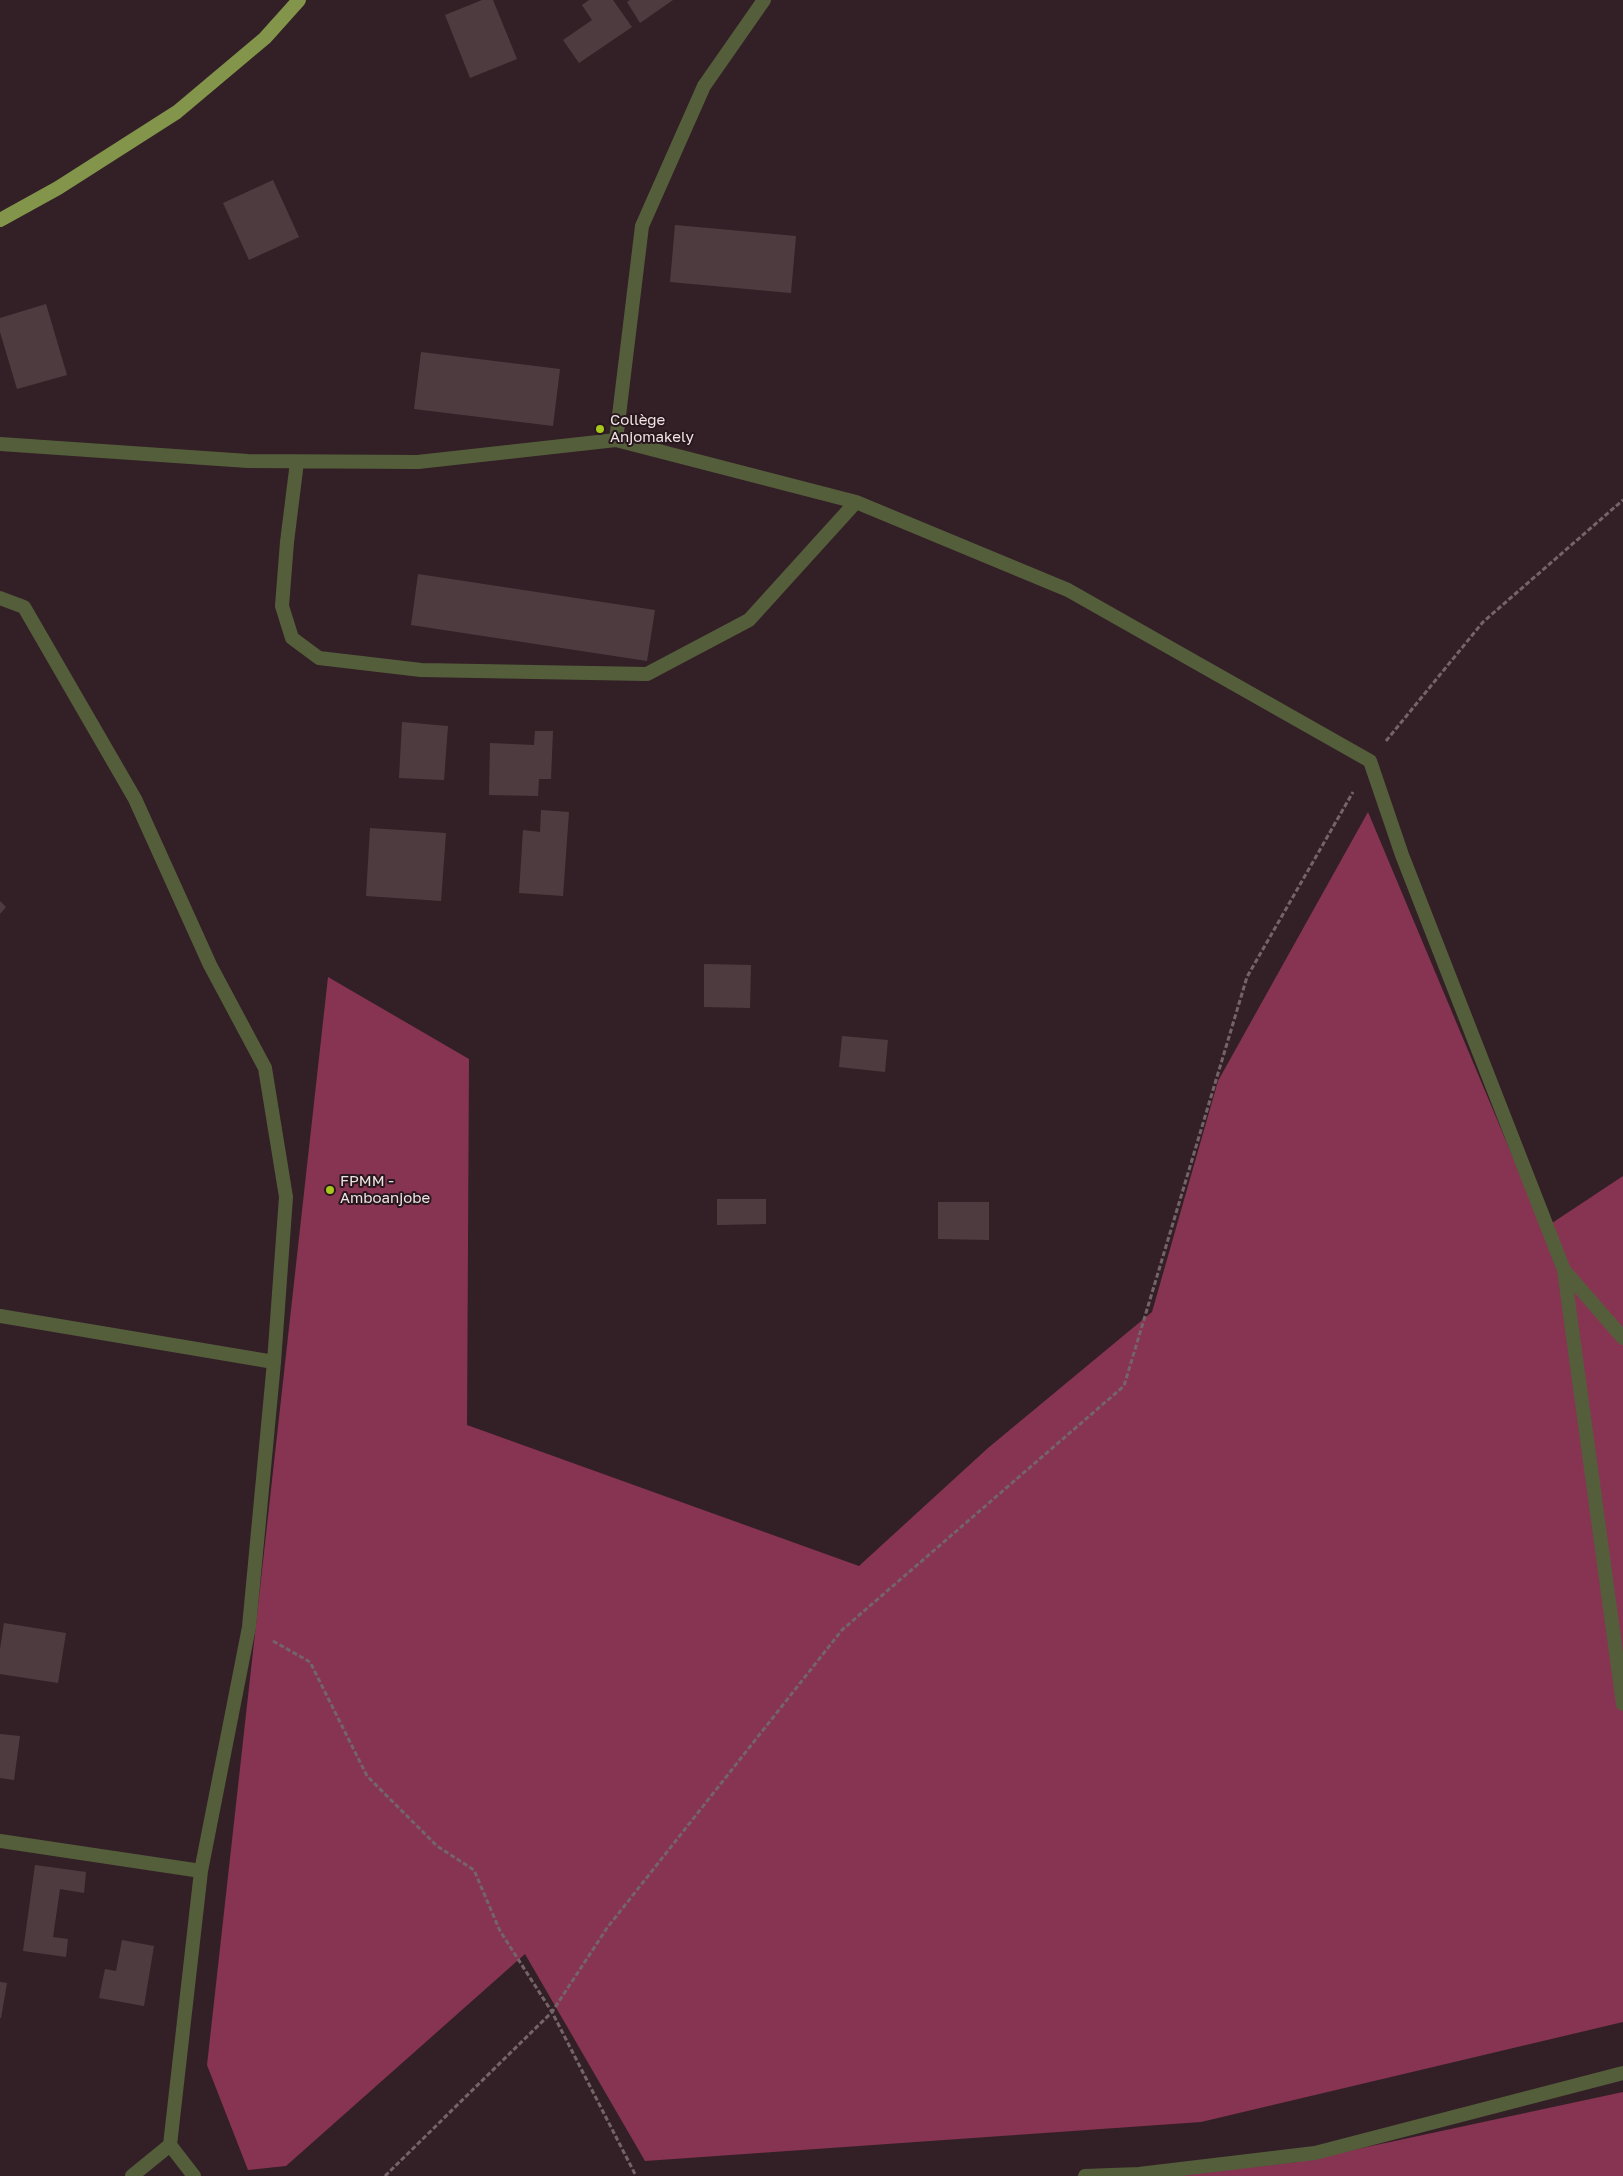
<!DOCTYPE html>
<html>
<head>
<meta charset="utf-8">
<style>
	body { margin:0 }
	canvas { display:block; background:#322026 }
</style>
</head>
<body>
<canvas width="1623" height="2176"></canvas>
<script>
const context = document.querySelector('canvas').getContext('2d');
context.lineJoin = 'round';
function paint(path, color) {
  context.fillStyle = color;
  context.fill(path, 'evenodd');
}
function poly(rows) {
  const path = new Path2D();
  for (const r of rows) {
    path.moveTo(r[0], r[1]);
    for (let i = 2; i < r.length; i += 2) path.lineTo(r[i], r[i + 1]);
  }
  return path;
}
function trace(path, color, width, dash) {
  context.strokeStyle = color;
  context.lineWidth = width;
  context.lineCap = dash ? 'butt' : 'round';
  context.setLineDash(dash || []);
  context.stroke(path);
}
function label(font, color, halo, rows, align = 'center') {
  context.font = font + ' "Golos Text",sans-serif';
  context.lineWidth = 4;
  context.setLineDash([]);
  context.textBaseline = 'middle';
  context.strokeStyle = halo;
  context.fillStyle = color;
  for (const [text, x, y, turn = 0] of rows) {
    context.save();
    context.translate(x, y);
    context.rotate((+turn || 0) * Math.PI / 180);
    context.textAlign = isNaN(turn) ? turn : align;
    if (halo) context.strokeText(text, 0, 0);
    context.fillText(text, 0, 0);
    context.restore();
  }
}
const forest = poly([
	[1368,812,1543,1229,1623,1176,1623,2022,1201,2122,645,2161,525,1954,286,2166,248,2170,207,2065,328,977,469,1059,467,1425,859,1566,988,1448,1152,1312,1218,1081],
	[1623,2092,1623,2176,1170,2176,1297,2162]
]);
const building = poly([
	[482,0,493,0,517,59,470,78,445,15],
	[589,0,613,0,632,27,579,63,563,40,592,20,582,5],
	[630,0,673,0,640,23,627,2],
	[273,180,299,237,249,260,223,203],
	[675,225,796,236,791,293,670,282],
	[46,304,67,375,17,389,0,332,0,318],
	[421,352,560,369,553,426,414,409],
	[418,574,655,610,647,661,411,625],
	[402,722,448,726,444,780,399,778],
	[535,731,553,731,551,779,539,779,538,796,489,795,490,743,534,745],
	[541,810,569,812,563,896,519,893,523,830,540,832],
	[370,828,446,833,441,901,366,896],
	[0,901,6,907,0,914],
	[704,964,751,965,750,1008,704,1007],
	[842,1036,888,1040,885,1072,839,1067],
	[717,1199,766,1199,766,1224,717,1225],
	[938,1202,989,1202,989,1240,938,1239],
	[4,1623,66,1633,58,1683,0,1674,0,1649],
	[0,1734,20,1736,14,1780,0,1778],
	[35,1865,86,1872,84,1893,60,1889,53,1937,68,1939,66,1957,23,1951],
	[122,1940,154,1946,144,2006,99,1998,105,1969,116,1971],
	[0,1982,7,1983,1,2018,0,2018]
]);
const path = poly([
	[1386,741,1483,622,1623,500],
	[273,1641,310,1662,367,1776,437,1846,474,1870,500,1931,552,2012,636,2176],
	[385,2176,552,2012,607,1928,842,1630,1124,1386,1247,977,1353,792]
]);
const minor = poly([
	[616,440,642,226,704,86,764,0],
	[0,444,248,461,418,462,616,440,856,502,1068,590,1370,761,1402,855,1564,1270,1623,1338],
	[297,462,287,542,282,606,292,638,319,658,421,670,647,674,749,620,856,502],
	[0,598,24,607,135,799,210,965,265,1068,286,1197,274,1362,249,1627,201,1871,170,2145,194,2176],
	[1564,1270,1623,1704],
	[0,1316,274,1362],
	[0,1841,201,1871],
	[132,2176,170,2145],
	[1085,2176,1139,2174,1315,2153,1623,2073]
]);
const primary = poly([
	[0,220,58,188,177,112,265,38,299,0]
]);
const markers = [
	[600,429,5,"#a8c71c"],
	[330,1190,5,"#a8c71c"]
];
const poiNames = [
	["Collège",610,420],
	["Anjomakely",610,437],
	["FPMM -",340,1181],
	["Amboanjobe",340,1198]
];
paint(forest, '#873352');
paint(building, '#4e3b40');
trace(path, '#746469', 3, [5, 2.5]);
trace(minor, '#555e3b', 14);
trace(primary, '#83954b', 14);
for (const [x, y, r, color] of markers) {
  const dot = new Path2D();
  dot.arc(x, y, r, 0, 2 * Math.PI);
  context.fillStyle = color;
  context.fill(dot);
  trace(dot, '#28171c', 2);
}
label('15px', '#efe3e6', '#28171c', poiNames, 'left');
</script>
</body>
</html>
